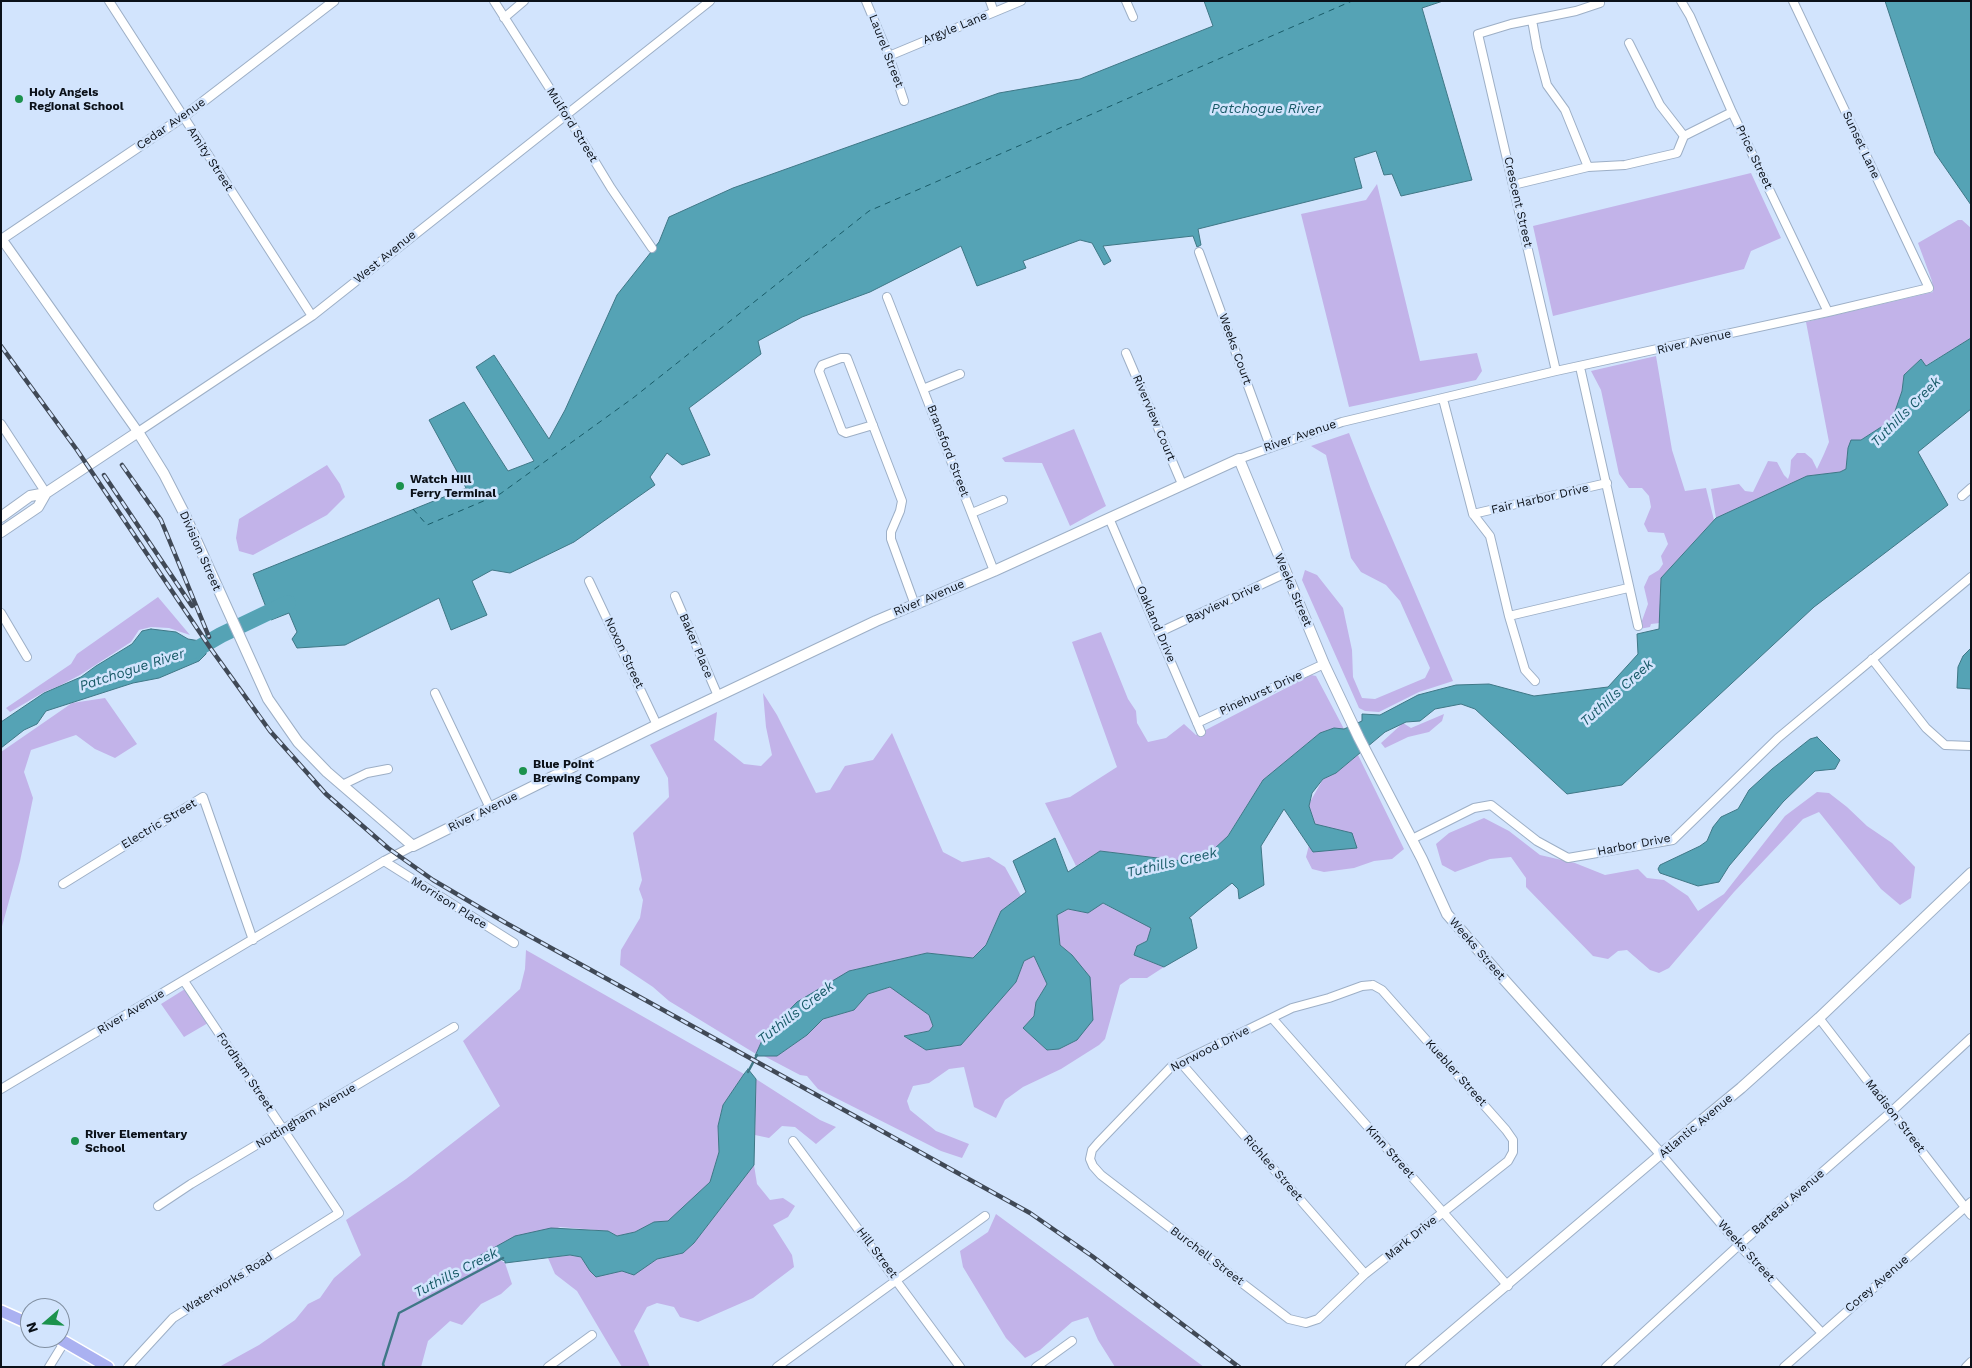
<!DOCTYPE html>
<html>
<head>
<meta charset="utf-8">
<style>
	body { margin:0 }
	#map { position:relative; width:1972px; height:1368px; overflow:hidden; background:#d2e4fd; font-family:"Work Sans",sans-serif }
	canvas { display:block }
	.frame { position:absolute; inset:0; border:2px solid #0b1119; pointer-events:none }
	.north { position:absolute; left:20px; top:1298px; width:50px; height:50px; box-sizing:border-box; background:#d2e4fd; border:1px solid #8290a2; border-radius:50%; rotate:251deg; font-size:14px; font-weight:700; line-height:20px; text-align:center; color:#0b1119 }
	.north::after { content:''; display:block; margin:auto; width:18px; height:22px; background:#1c924d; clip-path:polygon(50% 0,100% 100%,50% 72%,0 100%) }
</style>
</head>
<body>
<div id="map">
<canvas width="1972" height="1368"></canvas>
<div class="frame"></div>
<div class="north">N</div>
</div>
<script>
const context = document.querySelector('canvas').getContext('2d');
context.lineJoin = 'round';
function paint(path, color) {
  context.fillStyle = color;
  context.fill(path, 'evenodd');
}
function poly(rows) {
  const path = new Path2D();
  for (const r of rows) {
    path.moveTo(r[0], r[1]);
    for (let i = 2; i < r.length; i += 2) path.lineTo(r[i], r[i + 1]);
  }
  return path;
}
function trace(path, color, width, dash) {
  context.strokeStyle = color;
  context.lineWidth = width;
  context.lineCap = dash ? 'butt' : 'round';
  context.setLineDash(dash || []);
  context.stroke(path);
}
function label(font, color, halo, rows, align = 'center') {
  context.font = font + ' "Work Sans",sans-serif';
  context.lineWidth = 5;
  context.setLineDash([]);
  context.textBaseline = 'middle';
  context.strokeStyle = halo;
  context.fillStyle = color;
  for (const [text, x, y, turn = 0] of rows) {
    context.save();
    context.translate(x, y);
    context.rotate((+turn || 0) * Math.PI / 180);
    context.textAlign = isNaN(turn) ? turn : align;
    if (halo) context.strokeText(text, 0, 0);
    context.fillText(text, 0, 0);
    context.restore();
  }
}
const green = poly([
	[1751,173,1781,238,1751,251,1744,269,1553,316,1533,226],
	[1377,184,1420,361,1477,353,1482,371,1476,380,1349,407,1301,214,1366,200],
	[1958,220,1962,220,1971,228,1971,338,1925,366,1921,359,1904,375,1902,391,1892,420,1848,448,1846,469,1840,472,1807,476,1716,518,1711,489,1739,484,1745,491,1753,492,1768,461,1777,462,1784,475,1788,479,1790,473,1791,460,1797,453,1805,453,1812,459,1817,469,1824,454,1829,442,1806,322,1933,292,1932,281,1918,243],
	[1656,356,1672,450,1685,491,1706,488,1714,520,1661,578,1660,623,1651,624,1650,627,1639,629,1648,604,1644,587,1649,576,1659,570,1663,564,1661,556,1668,544,1664,533,1648,532,1644,524,1651,507,1649,496,1642,488,1629,488,1619,474,1601,390,1591,371],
	[1074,429,1106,506,1070,526,1042,463,1005,462,1002,458],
	[1349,433,1371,489,1453,681,1419,692,1379,712,1365,711,1359,708,1302,580,1305,570,1317,575,1343,608,1352,650,1353,677,1362,698,1375,699,1425,678,1430,668,1400,601,1386,585,1361,572,1351,558,1326,455,1311,446],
	[327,465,340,484,345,497,327,515,253,555,239,551,236,538,239,519],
	[158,597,190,635,169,628,151,627,139,630,131,642,80,675,59,686,44,692,10,712,6,708,71,664,77,654],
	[1101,632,1128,699,1136,711,1137,723,1148,742,1166,738,1184,724,1196,735,1311,675,1316,676,1344,729,1334,728,1320,733,1263,780,1227,837,1199,863,1100,851,1076,866,1045,803,1070,797,1117,767,1072,642],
	[763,693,777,715,816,793,830,790,845,766,873,760,892,733,943,852,962,862,989,857,1005,867,1021,896,1001,911,986,945,973,958,927,953,849,971,764,1036,756,1054,669,1001,653,987,620,965,621,950,640,918,643,900,639,889,642,880,633,833,669,797,668,778,650,745,717,712,714,740,744,764,761,766,772,755,766,727],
	[105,698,137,744,115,758,95,749,76,735,31,750,24,772,33,798,20,861,1,930,1,752,72,703],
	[1444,714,1442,721,1429,732,1408,737,1385,748,1381,743,1403,723,1411,728],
	[1358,755,1404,849,1392,859,1374,861,1354,868,1324,872,1312,869,1306,857,1309,845,1313,852,1351,833,1315,825,1309,806,1310,802,1323,779,1336,773],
	[1817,792,1829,793,1847,807,1867,826,1892,843,1915,867,1911,898,1900,905,1881,889,1819,812,1803,819,1734,892,1669,968,1659,973,1650,970,1627,950,1618,951,1608,959,1593,956,1526,887,1526,878,1511,857,1490,859,1455,872,1442,865,1436,844,1449,833,1484,818,1509,831,1540,855,1575,863,1605,875,1638,869,1647,878,1664,880,1688,896,1698,911,1724,894,1785,816],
	[1102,903,1152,928,1147,941,1137,946,1134,955,1164,967,1147,978,1130,978,1120,985,1105,1039,1099,1045,1061,1069,1023,1087,1005,1100,996,1118,974,1107,964,1067,949,1069,929,1083,913,1086,907,1101,910,1110,936,1131,969,1144,962,1158,941,1151,818,1089,807,1076,800,1075,764,1056,777,1056,807,1035,823,1019,854,1010,868,994,891,987,929,1015,933,1026,929,1031,904,1036,926,1050,1016,982,1024,961,1034,956,1047,984,1036,1002,1034,1016,1023,1028,1047,1050,1059,1049,1075,1041,1072,955,1060,945,1057,915,1068,909,1088,913],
	[526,950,744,1074,723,1105,718,1126,719,1152,710,1182,668,1222,654,1222,635,1232,617,1236,608,1231,560,1227,483,1260,495,1257,505,1263,512,1284,501,1294,481,1304,462,1325,450,1321,428,1341,421,1367,219,1367,259,1345,295,1320,308,1304,320,1298,334,1278,361,1255,346,1220,406,1179,500,1106,463,1041,520,989,525,969],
	[185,989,208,1023,184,1037,161,1004],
	[756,1079,820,1120,836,1127,816,1144,795,1127,782,1126,769,1138,755,1135],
	[754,1165,757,1184,770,1200,783,1198,795,1206,788,1217,773,1225,792,1255,794,1267,753,1298,698,1322,680,1317,674,1307,657,1303,647,1307,634,1331,650,1367,622,1367,577,1291,555,1274,548,1258,570,1255,581,1257,590,1271,596,1276,622,1271,642,1269,657,1259,683,1253,694,1243],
	[996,1214,1204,1367,1115,1367,1098,1340,1088,1317,1072,1322,1040,1350,1025,1358,1006,1338,963,1267,960,1251,988,1232]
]);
const water = poly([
	[1204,1,1443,1,1422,8,1472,180,1401,196,1392,174,1384,175,1376,151,1354,158,1362,188,1198,229,1201,245,1197,247,1193,236,1103,246,1111,261,1104,265,1092,243,1080,240,1023,261,1026,268,977,286,961,246,870,292,802,317,758,341,761,354,689,408,710,455,682,465,667,453,650,477,655,485,574,542,510,573,492,570,472,581,487,615,451,630,439,598,345,645,297,648,292,639,297,632,289,613,271,620,253,574,466,488,429,420,464,402,508,471,534,461,476,367,494,355,549,439,565,410,617,295,659,242,669,217,733,188,999,93,1080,79,1213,26,1204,1],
	[1885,1,1971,1,1971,205,1935,153,1885,1],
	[1971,338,1971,409,1918,452,1948,505,1814,607,1622,785,1567,794,1475,709,1461,704,1435,709,1420,721,1406,722,1385,732,1336,773,1323,779,1312,793,1309,806,1315,824,1352,833,1357,848,1313,852,1284,809,1261,846,1264,885,1239,899,1238,889,1232,883,1203,906,1189,918,1191,919,1197,948,1164,967,1134,955,1137,946,1147,941,1151,928,1103,903,1088,913,1068,909,1057,915,1060,945,1072,955,1090,977,1093,1020,1077,1040,1059,1049,1047,1050,1023,1028,1034,1016,1036,1002,1047,984,1034,956,1024,961,1016,982,961,1045,926,1050,904,1036,929,1031,933,1026,929,1015,890,987,868,994,854,1010,823,1019,807,1035,777,1056,755,1056,764,1036,797,1002,849,971,927,953,973,958,986,945,1001,911,1026,892,1013,861,1055,838,1068,872,1100,851,1199,863,1228,836,1263,780,1320,733,1334,728,1344,729,1362,721,1362,714,1380,715,1418,695,1456,685,1489,684,1534,696,1608,687,1638,654,1637,634,1659,629,1661,578,1716,518,1807,476,1840,472,1846,469,1848,448,1851,440,1861,440,1892,420,1902,391,1904,375,1921,359,1926,366,1971,338],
	[151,629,176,632,188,639,200,641,206,650,206,654,199,661,159,678,133,683,46,711,37,724,24,730,1,748,1,722,44,693,81,677,96,666,132,644,142,631,151,629],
	[1971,648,1971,689,1957,688,1958,667,1963,656,1971,648],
	[1817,737,1840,760,1835,769,1815,771,1783,802,1729,866,1719,882,1698,886,1660,873,1658,869,1660,865,1700,846,1707,841,1713,827,1721,817,1738,809,1749,790,1772,769,1810,739,1817,737],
	[748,1069,756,1079,754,1165,694,1243,683,1253,657,1259,634,1275,622,1271,596,1277,590,1271,581,1257,570,1255,505,1263,505,1261,495,1257,483,1260,472,1260,515,1236,551,1228,608,1231,617,1236,635,1232,654,1222,668,1221,710,1182,719,1152,718,1126,723,1105,744,1074,748,1069]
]);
const stream = poly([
	[748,1072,757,1055],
	[384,1367,383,1364,399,1313,503,1258]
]);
const river = poly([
	[184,654,195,650,221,635,288,603]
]);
const ferry = poly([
	[413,509,427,525,500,494,633,398,869,211,1352,1]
]);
const minor = poly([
	[109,1,312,316],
	[494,1,566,114,611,188,652,248],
	[866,1,889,56,904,101],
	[990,1,994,12],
	[1126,1,1133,17],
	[1681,1,1690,16,1732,112,1828,312],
	[504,18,524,1],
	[1532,20,1537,48,1547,85,1565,110,1588,167],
	[1629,43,1660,105,1684,136],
	[889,56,1021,1],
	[1513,185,1588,167,1625,165,1677,153,1684,136,1732,112],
	[1199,252,1270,446],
	[887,297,994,571],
	[1126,353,1182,484],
	[1580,367,1638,626],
	[1556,371,1478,34,1511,24,1576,11,1600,3],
	[923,389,960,374],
	[1443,399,1473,514,1490,536,1509,616,1525,670,1535,681],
	[1,424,46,493],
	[873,425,846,433,842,431,819,371,822,365,841,358,847,358,902,501,900,511,891,532,891,539,915,605],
	[138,432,312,316,710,1],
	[1239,459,1342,422,1556,371,1828,312,1929,288,1793,1],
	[1962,496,1971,488],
	[972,513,1003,500],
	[1473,514,1607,483],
	[1109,518,1201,732],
	[589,581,657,725],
	[675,596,718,696],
	[1,613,27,657],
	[1509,616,1628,588],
	[1160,632,1286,573],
	[1872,659,1926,728,1945,745,1971,746],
	[435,693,490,808],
	[1197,723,1324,664],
	[342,785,367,773,388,769],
	[1412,839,1474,808,1491,805,1537,841,1568,858,1673,840,1778,738,1971,577],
	[384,861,514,943],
	[63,884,203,797,253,940],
	[1373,985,1382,990,1506,1130,1513,1140,1513,1152,1508,1161,1365,1274,1318,1319,1306,1323,1289,1319,1101,1175,1093,1166,1090,1159,1092,1150,1098,1143,1171,1067,1292,1008,1329,998,1362,986,1373,985],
	[1272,1018,1508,1286],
	[1819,1018,1971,1215],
	[1181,1063,1365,1274],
	[1,1089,384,861,413,846],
	[793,1141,960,1367],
	[1661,1154,1739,1245,1822,1333],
	[158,1206,191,1184,454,1027],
	[49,1367,65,1341],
	[128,1367,173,1318,339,1213,184,981],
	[548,1367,592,1335],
	[777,1367,985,1216],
	[1036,1367,1072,1341],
	[1606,1367,1739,1245,1891,1112,1971,1038],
	[1784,1367,1971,1202],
	[1966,1367,1971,1362]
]);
const tertiary = poly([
	[1,238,138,432],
	[2,239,183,117,334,1],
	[1410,1367,1661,1154]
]);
const secondary = poly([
	[1,517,30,496,46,493,138,432,164,474,184,513,268,699,298,742,327,772,413,846,657,725,876,621,994,571,1239,459,1324,664,1359,738,1422,859,1447,914,1499,974,1661,1154,1741,1088,1819,1018,1971,873],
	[1,532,38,507,46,493]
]);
const primary = poly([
	[1,1311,30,1324],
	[58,1338,108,1367]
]);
const rail = poly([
	[1,346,77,450,211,649,270,731,326,794,388,848,433,880,506,923,1030,1213,1092,1256,1239,1367],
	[122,465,161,520,209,637],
	[104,475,192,606]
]);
const markers = [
	[19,99,5,"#1c924d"],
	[400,486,5,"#1c924d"],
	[523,771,5,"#1c924d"],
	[75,1141,5,"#1c924d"]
];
const streetNames = [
	["Argyle Lane",955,28,-22],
	["Laurel Street",886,51,69],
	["Cedar Avenue",171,124,-35],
	["Mulford Street",572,125,58],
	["Sunset Lane",1861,145,65],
	["Price Street",1754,157,64],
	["Amity Street",210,159,57],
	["Crescent Street",1518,202,77],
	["West Avenue",385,257,-39],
	["River Avenue",1694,342,-13],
	["Weeks Court",1235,349,70],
	["Riverview Court",1154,418,67],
	["River Avenue",1300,436,-19],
	["Bransford Street",948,451,69],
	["Fair Harbor Drive",1540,499,-13],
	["Division Street",200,551,66],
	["Weeks Street",1293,590,67],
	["River Avenue",929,598,-23],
	["Bayview Drive",1223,603,-25],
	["Oakland Drive",1156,624,67],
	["Baker Place",696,646,67],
	["Noxon Street",624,653,65],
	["Pinehurst Drive",1261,693,-25],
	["River Avenue",483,812,-26],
	["Electric Street",159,824,-31],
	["Harbor Drive",1634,845,-11],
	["Morrison Place",449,903,32],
	["Weeks Street",1477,949,49],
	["River Avenue",131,1012,-31],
	["Norwood Drive",1210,1049,-27],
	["Fordham Street",245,1072,56],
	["Kuebler Street",1456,1073,48],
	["Nottingham Avenue",306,1116,-31],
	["Madison Street",1895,1116,52],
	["Atlantic Avenue",1696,1126,-40],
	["Kinn Street",1390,1152,48],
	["Richlee Street",1273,1168,49],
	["Barteau Avenue",1788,1202,-41],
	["Mark Drive",1411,1238,-39],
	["Weeks Street",1746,1251,48],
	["Hill Street",877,1253,53],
	["Burchell Street",1207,1256,37],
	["Waterworks Road",228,1283,-32],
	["Corey Avenue",1877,1284,-41]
];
const poiNames = [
	["Holy Angels",29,92],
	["Regional School",29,106],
	["Watch Hill",410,479],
	["Ferry Terminal",410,493],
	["Blue Point",533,764],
	["Brewing Company",533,778],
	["River Elementary",85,1134],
	["School",85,1148]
];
const waterNames = [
	["Patchogue River",1266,109],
	["Tuthills Creek",1906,412,-45],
	["Patchogue River",132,670,-18],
	["Tuthills Creek",1617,693,-42],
	["Tuthills Creek",1172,863,-13],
	["Tuthills Creek",796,1013,-38],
	["Tuthills Creek",456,1273,-27]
];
paint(green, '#c2b3e9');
paint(water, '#55a3b5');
trace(water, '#3f7786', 1);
trace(stream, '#3f7786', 2.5);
trace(river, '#55a3b5', 16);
trace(ferry, '#195b68', 1, [6, 5]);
trace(minor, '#9dafc6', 10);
trace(tertiary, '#9dafc6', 11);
trace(secondary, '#9dafc6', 12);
trace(primary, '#fff', 14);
trace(minor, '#fff', 8);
trace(tertiary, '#fff', 9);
trace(secondary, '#fff', 10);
trace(primary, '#aab1f1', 11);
trace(rail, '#404956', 4.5);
trace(rail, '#d2e4fd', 2.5, [8]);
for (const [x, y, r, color] of markers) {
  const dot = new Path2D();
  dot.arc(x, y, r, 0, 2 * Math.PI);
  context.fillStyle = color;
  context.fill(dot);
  trace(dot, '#d2e4fd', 2);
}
label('12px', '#0b1119', '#d2e4fd', streetNames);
label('bold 12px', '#0b1119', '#d2e4fd', poiNames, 'left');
label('italic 14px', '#195b68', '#d2e4fd', waterNames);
</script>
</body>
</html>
